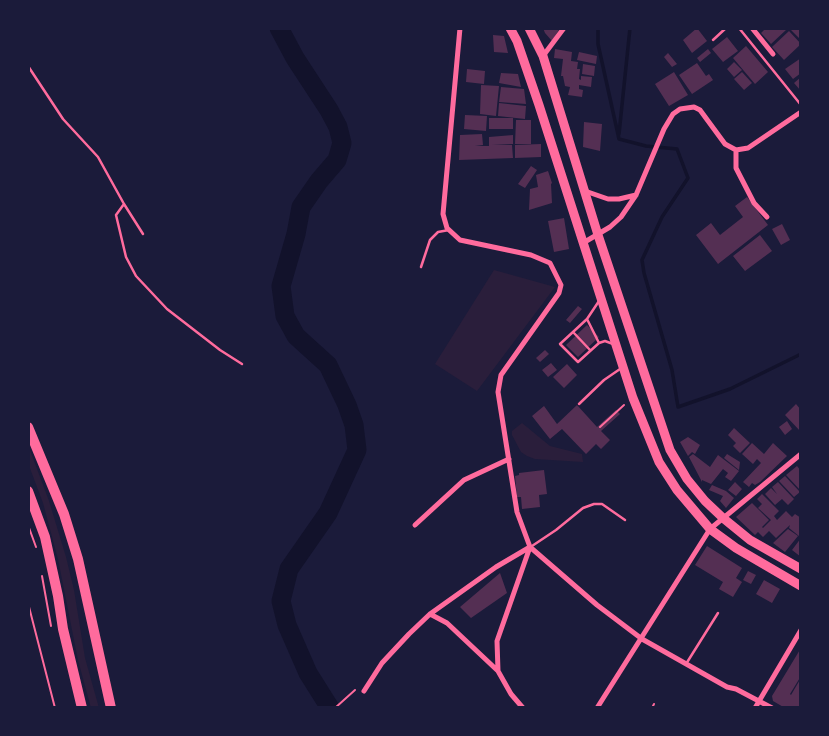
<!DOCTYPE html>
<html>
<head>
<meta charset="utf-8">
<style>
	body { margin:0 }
	#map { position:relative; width:829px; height:736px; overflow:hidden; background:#1b1b3a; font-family:Signika,sans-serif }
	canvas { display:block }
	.frame { position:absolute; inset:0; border:30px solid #1b1b3a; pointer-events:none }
</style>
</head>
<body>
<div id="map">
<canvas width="829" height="736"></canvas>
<div class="frame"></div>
</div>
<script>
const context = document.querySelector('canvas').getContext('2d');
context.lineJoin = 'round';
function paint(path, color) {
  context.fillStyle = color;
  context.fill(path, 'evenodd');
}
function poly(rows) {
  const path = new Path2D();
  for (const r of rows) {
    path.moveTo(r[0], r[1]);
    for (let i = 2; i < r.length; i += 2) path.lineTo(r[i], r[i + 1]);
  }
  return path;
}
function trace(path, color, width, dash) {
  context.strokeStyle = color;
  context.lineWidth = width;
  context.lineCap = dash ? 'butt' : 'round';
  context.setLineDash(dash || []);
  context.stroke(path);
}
const green = poly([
	[494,270,555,287,477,391,435,364],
	[522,423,550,446,582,454,583,462,535,459,527,456,521,452,512,435,512,431],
	[28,445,49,501,66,557,74,590,85,658,99,708,91,708,78,660,58,559,43,503,28,463]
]);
const stream = poly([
	[598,28,598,44,619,139,646,146,677,149,688,178,662,217,642,260,644,273,672,370,678,407,730,389,801,354],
	[619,134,630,28]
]);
const river = poly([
	[279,28,295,58,329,110,338,127,342,143,337,160,319,181,301,207,296,234,281,286,285,316,296,336,328,365,347,405,354,425,357,450,328,513,289,569,281,601,287,625,308,673,330,708]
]);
const building = poly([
	[543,28,560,28,552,41,545,33],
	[697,28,707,41,692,53,683,40],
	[766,28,784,28,786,30,771,44,761,33],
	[792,28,801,28,801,40,791,30],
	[789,31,801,44,784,60,772,47],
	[493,35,504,36,508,53,494,52],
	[727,37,738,51,723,62,712,49],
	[746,46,768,72,755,84,733,58],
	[555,49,572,52,571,61,578,62,577,69,580,69,579,79,581,80,581,76,592,77,591,87,579,85,579,89,583,90,582,97,568,95,570,87,565,86,563,76,561,76,563,59,554,58],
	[708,49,711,53,700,62,697,58],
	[579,52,597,56,596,64,577,60],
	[668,53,677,64,672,67,664,57],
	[801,58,801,73,793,79,785,69],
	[734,62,742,70,734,77,727,69],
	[697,63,706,76,709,74,713,80,692,94,679,75],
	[583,64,595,66,594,76,582,74],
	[467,69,485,71,484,84,466,82],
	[674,72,688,95,669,106,655,84],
	[742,72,752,83,744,90,734,79],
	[501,73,518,74,521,87,499,83],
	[801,77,801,91,794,83],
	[481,85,499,86,496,116,480,114],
	[501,87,524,89,526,104,499,102],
	[499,103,526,106,525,119,498,116],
	[465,115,487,116,486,131,464,129],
	[489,118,513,118,513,129,489,129],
	[516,120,531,120,531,144,515,144],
	[584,122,602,124,600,151,583,147],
	[482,134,483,145,475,146,489,146,489,137,513,135,513,144,492,145,512,145,513,158,459,160,460,135],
	[541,144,541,157,515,158,515,145],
	[531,166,537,170,525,188,518,184],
	[548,171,552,183,551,184,552,203,529,210,530,189,538,187,536,175],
	[747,197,768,225,718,264,696,235,711,223,720,235,743,217,735,206],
	[564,218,569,249,554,252,548,221],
	[782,224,790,240,781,245,772,229],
	[760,235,772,251,745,271,733,256],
	[578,306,582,309,570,323,566,320],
	[587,325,599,337,578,357,566,345],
	[545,350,549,354,540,362,536,358],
	[551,363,557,370,548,377,542,370],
	[567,364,577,375,564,388,553,377],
	[796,404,801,410,799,416,801,417,801,432,785,415],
	[577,405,597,427,616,410,620,414,601,431,610,440,601,449,596,444,586,454,562,429,550,439,532,416,544,406,557,424],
	[787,421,792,429,785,435,779,427],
	[734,428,750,443,740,453,733,446,736,443,728,435],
	[688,437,700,445,695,454,692,452,688,456,680,442],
	[752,443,764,454,773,443,787,456,760,482,755,485,752,483,749,487,743,482,761,463,757,459,753,464,742,454],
	[693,454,710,467,718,455,739,471,731,481,725,477,728,473,723,469,711,484,702,480,702,482,689,457],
	[727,454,740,462,739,470,724,458],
	[797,466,801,471,801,491,786,475],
	[544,470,547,494,539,495,540,507,522,509,521,497,517,497,515,476,519,475,519,473],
	[785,476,800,492,794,497,779,481],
	[735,482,742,489,736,496,728,490],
	[778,482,794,499,788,505,782,499,775,505,765,494,771,488,777,494,772,487],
	[712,485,726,491,734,498,726,508,720,501,723,496,709,490],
	[762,494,779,511,774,516,777,520,786,511,792,517,795,514,801,518,801,533,799,536,789,528,790,525,776,538,769,531,763,537,758,532,755,535,736,517,752,503,769,520,762,527,763,528,771,520,758,508,762,504,757,499],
	[788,529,798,536,785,552,773,543],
	[801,538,801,557,792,550],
	[707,546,742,568,736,578,742,582,733,597,719,589,723,582,695,565],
	[748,571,756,575,751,584,743,580],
	[500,573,507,593,471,618,460,607],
	[764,580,780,589,772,603,756,594],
	[801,648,801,676,790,694,791,695,801,678,801,708,785,708,773,701,772,696]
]);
const path = poly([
	[600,427,624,405],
	[28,525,36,547],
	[42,576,51,626],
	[28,603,55,708],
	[335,708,355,690],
	[652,708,654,704]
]);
const service = poly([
	[739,28,801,105],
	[713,40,726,28],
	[28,66,63,119,98,157,124,204,143,234],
	[124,204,116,215,126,257,136,276,167,309,220,350,242,364],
	[421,267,430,240,438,232,449,230],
	[599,301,587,319,560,344,578,362,599,343,605,341,613,344],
	[587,319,599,343],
	[573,332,590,350],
	[579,404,604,380,620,369],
	[532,546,556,530,583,508,594,504,602,504,625,520],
	[686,664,718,613]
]);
const minor = poly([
	[460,28,443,214,447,228,460,240,531,255,550,263,561,285,559,293,501,375,498,392,517,512,530,547,497,641,498,671,511,694,523,708],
	[752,28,773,54],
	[543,56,564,28],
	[736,150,736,168,754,203,767,217],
	[585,191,608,199,619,199,636,195],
	[583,243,610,227,621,217,636,195,664,129,673,114,680,109,694,107,700,110,725,144,736,150,748,148,801,112],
	[415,525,464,480,509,459],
	[530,547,597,605,642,639,727,687,736,689,772,708],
	[430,614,447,623,498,671],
	[364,691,382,663,409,634,430,614,496,567,530,547],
	[597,708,710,529,801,454],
	[755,708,801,630]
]);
const primary = poly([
	[510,28,517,41,539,105,633,398,659,462,677,490,710,529,736,548,801,586],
	[529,28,543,56,598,235,670,450,687,479,705,501,723,518,750,540,801,569]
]);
const trunk = poly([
	[28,427,64,514,78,559,111,708],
	[28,491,45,537,58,596,63,629,82,708]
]);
paint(green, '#2a1e3b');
trace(stream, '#12122b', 3.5);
trace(river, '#12122b', 19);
paint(building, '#542f53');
trace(path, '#ff6b9d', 2);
trace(service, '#ff6b9d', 2.5);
trace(minor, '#ff6b9d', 5);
trace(primary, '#ff6b9d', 9);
trace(trunk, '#ff6b9d', 10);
</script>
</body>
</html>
